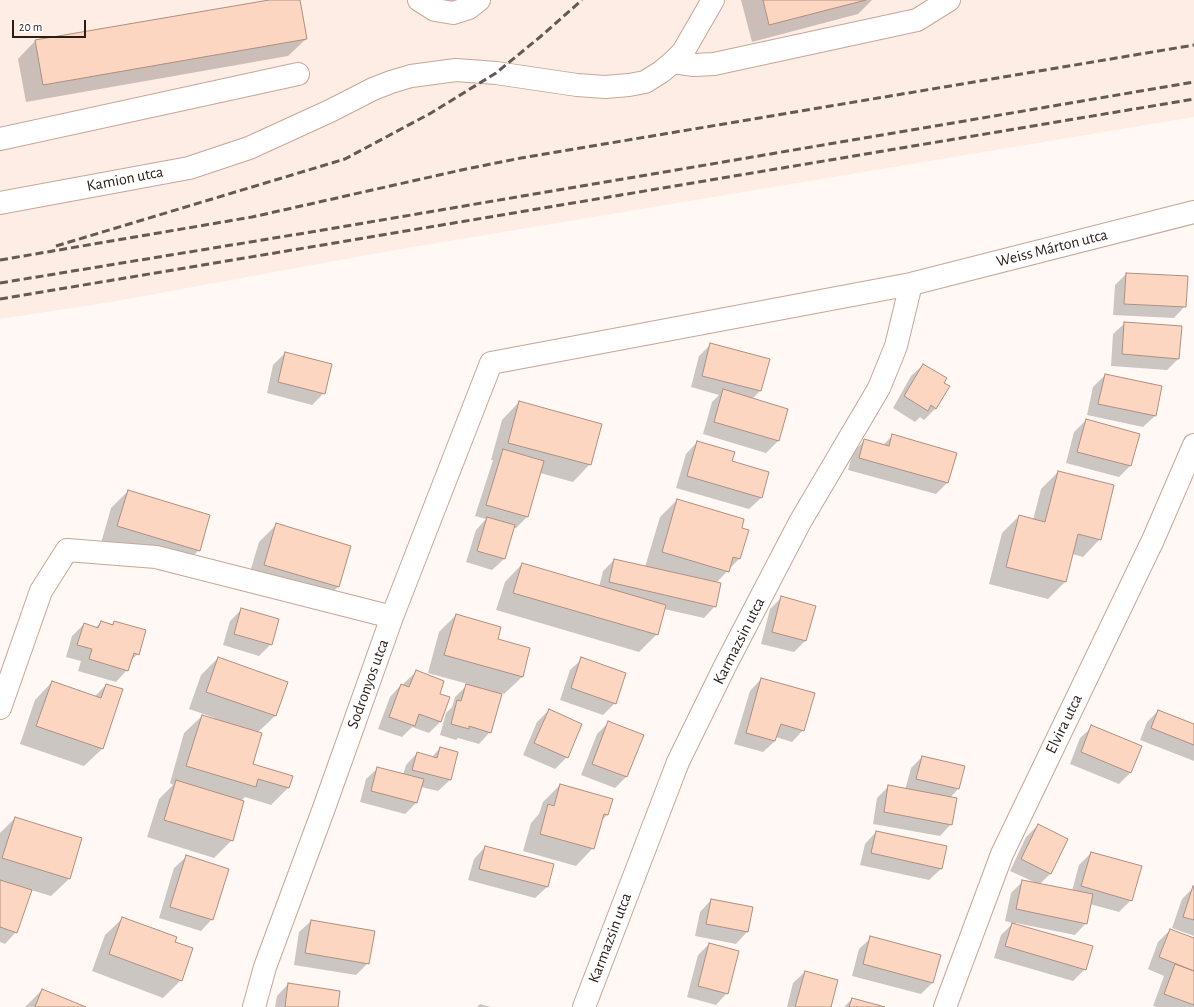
<!DOCTYPE html>
<html>
<head>
<meta charset="utf-8">
<style>
	body { margin:0 }
	#map { position:relative; width:1194px; height:1007px; overflow:hidden; background:#fff8f4; font-family:"Alegreya Sans",sans-serif }
	canvas { display:block }
	.scale { position:absolute; left:12px; top:20px; width:74px; height:18px; box-sizing:border-box; border:2px solid #291d17; border-top:0; padding-left:5px; font-size:12px; line-height:14px; white-space:nowrap; color:#291d17; -webkit-text-stroke:3px #fff; paint-order:stroke }
</style>
</head>
<body>
<div id="map">
<canvas width="1194" height="1007"></canvas>
<div class="scale">20 m</div>
</div>
<script>
const context = document.querySelector('canvas').getContext('2d');
context.lineJoin = 'round';
function paint(path, color) {
  context.fillStyle = color;
  context.fill(path, 'evenodd');
}
function poly(rows) {
  const path = new Path2D();
  for (const r of rows) {
    path.moveTo(r[0], r[1]);
    for (let i = 2; i < r.length; i += 2) path.lineTo(r[i], r[i + 1]);
  }
  return path;
}
function trace(path, color, width, dash) {
  context.strokeStyle = color;
  context.lineWidth = width;
  context.lineCap = dash ? 'butt' : 'round';
  context.setLineDash(dash || []);
  context.stroke(path);
}
function label(font, color, halo, rows, align = 'center') {
  context.font = font + ' "Alegreya Sans",sans-serif';
  context.lineWidth = 3.5;
  context.setLineDash([]);
  context.textBaseline = 'middle';
  context.strokeStyle = halo;
  context.fillStyle = color;
  for (const [text, x, y, turn = 0] of rows) {
    context.save();
    context.translate(x, y);
    context.rotate((+turn || 0) * Math.PI / 180);
    context.textAlign = isNaN(turn) ? turn : align;
    if (halo) context.strokeText(text, 0, 0);
    context.fillText(text, 0, 0);
    context.restore();
  }
}
const built = poly([
	[0,0,1194,0,1194,117,400,249,111,302,0,319]
]);
const shadow = poly([
	[275,0,299,0,306,39,288,56,26,102,18,59,35,41],
	[440,0,456,0,453,3],
	[741,0,872,0,858,14,752,42],
	[1126,274,1185,306,1174,318,1113,315,1115,285],
	[1125,323,1178,359,1167,370,1111,366,1113,334],
	[711,344,768,360,760,391,752,399,787,409,778,441,766,453,703,434,712,402,719,395,691,387,699,356],
	[285,353,324,393,312,405,267,393,273,365],
	[923,365,943,383,936,408,924,420,920,417,915,422,893,408,911,376],
	[1105,375,1155,416,1143,427,1087,415,1093,387],
	[519,402,590,464,573,482,540,473,527,517,516,528,513,528,504,559,492,570,466,562,476,530,486,519,475,516,493,460,491,460,502,420],
	[1086,420,1130,466,1119,477,1066,463,1074,432],
	[892,436,947,483,936,494,848,470,853,452,865,440,883,445],
	[697,442,731,461,768,473,761,498,749,509,676,488,686,454],
	[1058,472,1100,539,1083,557,1072,554,1066,581,1048,599,989,584,1002,533,1019,516,1033,520,1041,489],
	[128,491,199,550,181,568,101,543,111,508],
	[677,500,740,529,747,530,739,559,716,583,715,606,704,618,664,609,657,634,639,652,496,610,505,582,522,564,599,587,603,571,614,560,645,567,660,517],
	[277,524,350,546,338,587,320,604,247,582,259,542],
	[781,598,805,641,794,652,761,644,770,609],
	[241,610,271,644,259,656,223,645,230,621],
	[456,615,496,640,529,649,522,677,504,694,501,693,490,732,479,744,458,738,456,740,440,735,446,713,452,707,455,697,468,684,428,673,439,632],
	[101,622,111,625,114,622,138,654,130,661,127,670,116,682,78,671,81,661,66,657,72,636,84,624,95,628],
	[218,658,287,682,275,716,257,733,252,764,291,777,288,788,271,805,245,797,241,801,232,840,214,858,147,837,159,799,173,785,170,783,184,733,202,716,215,720,215,718,189,709,201,675],
	[582,659,615,703,603,715,560,700,570,670],
	[416,672,439,694,440,722,429,733,412,727,402,737,378,729,390,697,401,685,403,686,404,683],
	[761,679,803,730,792,742,776,737,775,741,763,752,734,744,750,691],
	[52,682,94,697,106,685,122,690,102,749,84,766,20,744,35,700],
	[549,710,567,757,555,769,523,755,537,722],
	[1158,711,1194,725,1194,761,1140,740,1147,722],
	[608,723,627,776,615,788,581,775,597,734],
	[1092,727,1131,772,1119,784,1070,764,1080,738],
	[440,748,450,780,438,791,421,787,416,803,405,814,360,802,366,779,378,768,403,775,406,765,417,753,432,757],
	[922,757,958,789,950,798,951,824,940,836,873,824,877,798,889,786,905,790,911,768],
	[560,785,611,800,607,815,601,821,593,848,576,866,523,851,531,823,539,814,543,802],
	[15,818,81,838,69,879,51,896,31,890,16,932,5,944,0,942,0,833],
	[1038,825,1051,873,1040,884,1072,891,1079,865,1091,853,1131,900,1119,912,1090,904,1086,923,1075,935,1016,923,1015,925,1085,969,1073,981,994,958,1001,935,1013,923,1005,921,1011,893,1023,881,1034,882,1010,871,1026,837],
	[876,832,941,869,929,880,860,865,865,844],
	[485,847,547,887,535,898,468,880,474,859],
	[186,857,212,919,201,931,159,918,174,868],
	[1194,887,1194,936,1172,928,1182,899],
	[711,900,752,908,747,932,736,944,695,936,700,912],
	[123,918,174,942,181,980,163,998,92,971,105,935],
	[311,921,368,963,356,975,294,965,299,932],
	[1170,930,1194,940,1194,1007,1157,1007,1153,1006,1164,976,1148,969,1158,942],
	[871,938,933,982,921,994,852,976,859,949],
	[709,944,727,993,716,1005,687,997,698,955],
	[805,972,830,1007,787,1007,793,983],
	[288,984,337,1007,275,1007,277,996],
	[42,990,83,1007,25,1007],
	[852,999,881,1007,844,1007],
	[480,1004,491,1007,477,1007]
]);
const building = poly([
	[269,0,300,0,307,39,43,85,35,40,269,0],
	[763,0,866,0,769,25,763,0],
	[1126,273,1188,276,1186,307,1124,304,1126,273],
	[1124,322,1182,326,1179,359,1122,354,1124,322],
	[710,343,770,359,761,391,702,376,710,343],
	[285,352,332,364,325,394,278,382,285,352],
	[923,364,947,378,944,383,950,386,936,409,931,405,928,411,904,396,923,364],
	[1105,374,1162,386,1156,416,1098,404,1105,374],
	[723,389,788,409,779,441,714,422,723,389],
	[519,401,602,424,591,465,508,443,519,401],
	[1086,419,1140,434,1131,466,1077,452,1086,419],
	[892,434,957,453,948,483,859,458,864,439,889,446,892,434],
	[697,441,735,452,732,461,769,472,762,498,687,476,697,441],
	[503,449,544,461,528,517,486,505,503,449],
	[1058,471,1114,485,1101,540,1078,534,1066,582,1006,567,1019,515,1045,522,1058,471],
	[128,490,210,515,200,551,117,526,128,490],
	[677,499,744,519,742,528,749,530,740,559,733,557,729,572,662,552,677,499],
	[487,517,515,525,505,559,477,551,487,517],
	[276,523,351,546,339,587,264,565,276,523],
	[614,559,721,583,716,607,609,582,614,559],
	[522,563,666,605,658,635,513,593,522,563],
	[781,596,816,606,806,641,772,632,781,596],
	[241,608,279,619,272,645,234,634,241,608],
	[456,614,501,627,498,639,530,648,523,677,444,655,456,614],
	[101,621,113,625,114,621,146,630,139,655,134,653,128,671,89,659,92,649,77,645,84,623,98,628,101,621],
	[218,657,288,682,276,716,206,692,218,657],
	[581,657,626,673,616,704,571,688,581,657],
	[416,670,444,681,440,694,450,697,441,722,419,714,415,726,389,717,401,684,409,687,416,670],
	[761,678,815,693,804,731,781,724,775,741,746,733,761,678],
	[52,681,101,698,106,684,123,689,103,749,36,726,52,681],
	[466,684,502,694,491,733,469,726,469,729,451,724,457,700,461,701,466,684],
	[549,709,582,724,568,758,534,743,549,709],
	[1158,710,1194,724,1194,745,1151,728,1158,710],
	[202,715,262,733,253,764,293,776,289,788,258,779,256,787,186,766,202,715],
	[608,721,644,735,627,777,592,764,608,721],
	[1091,725,1142,746,1131,773,1081,752,1091,725],
	[440,747,458,752,451,780,412,770,417,752,437,758,440,747],
	[922,756,965,766,959,789,916,779,922,756],
	[377,767,424,779,417,803,371,791,377,767],
	[176,780,244,801,233,841,164,820,176,780],
	[560,784,613,799,608,815,604,814,594,849,540,834,548,804,554,806,560,784],
	[888,785,957,798,952,825,884,812,888,785],
	[15,817,82,838,70,879,2,858,15,817],
	[1038,824,1068,839,1051,874,1021,859,1038,824],
	[876,831,947,846,942,869,871,853,876,831],
	[485,846,554,864,548,887,479,869,485,846],
	[1091,852,1142,866,1132,901,1081,886,1091,852],
	[186,855,229,869,213,920,170,907,186,855],
	[0,880,32,890,17,933,0,927,0,880],
	[1022,880,1093,894,1087,924,1016,909,1022,880],
	[1193,886,1194,886,1194,920,1183,917,1193,886],
	[711,899,753,907,748,932,706,924,711,899],
	[122,917,177,937,175,942,193,948,182,981,109,954,122,917],
	[311,920,375,931,369,964,305,953,311,920],
	[1012,923,1093,946,1086,970,1005,946,1012,923],
	[1170,929,1194,938,1194,971,1159,957,1170,929],
	[870,936,941,955,933,983,863,964,870,936],
	[709,943,739,951,728,994,698,986,709,943],
	[1175,964,1194,971,1194,1005,1164,994,1175,964],
	[805,971,838,980,831,1007,795,1007,805,971],
	[288,983,340,991,338,1007,285,1007,288,983],
	[42,989,86,1007,35,1007,42,989],
	[852,998,885,1007,849,1007,852,998]
]);
const minor = poly([
	[419,0,435,10,453,13,469,8,479,0],
	[673,62,694,65,714,64,917,20,949,0],
	[0,139,298,74],
	[0,203,189,168,249,148,330,111,373,89,391,82,411,76,456,70,496,73,577,85,605,87,629,85,645,82,661,72,673,62,683,52,713,0],
	[0,708,41,591,67,550,156,557,392,617],
	[254,1007,265,967,324,808,392,617,491,363,911,284,1194,212],
	[584,1007,678,762,725,666,800,522,879,388,896,346,911,284],
	[945,1007,1002,854,1153,540,1194,445]
]);
const rail = poly([
	[56,246,345,159,431,113,496,73,540,37,582,0],
	[0,260,252,217,466,169,521,158,1194,45],
	[0,283,311,232,1194,82],
	[0,299,1194,99]
]);
const streetNames = [
	["Kamion utca",125,179,-11],
	["Weiss Márton utca",1052,248,-14],
	["Karmazsin utca",739,641,-63],
	["Sodronyos utca",368,684,-70],
	["Elvira utca",1064,724,-64],
	["Karmazsin utca",610,938,-69]
];
paint(built, '#feede5');
paint(shadow, '#0003');
paint(building, '#fdd6c2');
trace(building, '#ae8f7f', 1);
trace(minor, '#c7a696', 24);
trace(minor, '#fff', 22);
trace(rail, '#645953', 3, [8, 4]);
label('16px', '#291d17', '#fff', streetNames);
</script>
</body>
</html>
